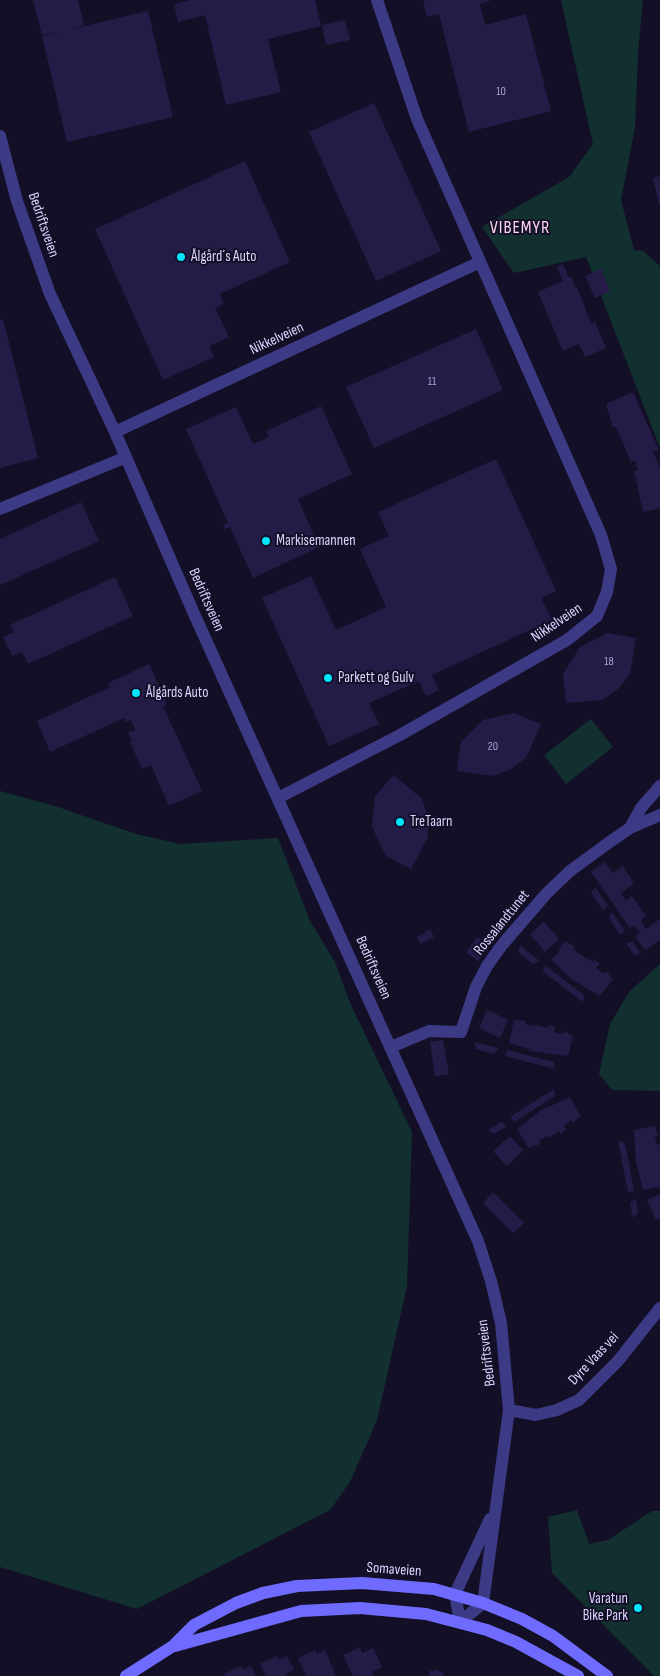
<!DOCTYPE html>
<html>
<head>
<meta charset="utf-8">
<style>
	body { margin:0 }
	canvas { display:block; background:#130f26 }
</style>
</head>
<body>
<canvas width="660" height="1676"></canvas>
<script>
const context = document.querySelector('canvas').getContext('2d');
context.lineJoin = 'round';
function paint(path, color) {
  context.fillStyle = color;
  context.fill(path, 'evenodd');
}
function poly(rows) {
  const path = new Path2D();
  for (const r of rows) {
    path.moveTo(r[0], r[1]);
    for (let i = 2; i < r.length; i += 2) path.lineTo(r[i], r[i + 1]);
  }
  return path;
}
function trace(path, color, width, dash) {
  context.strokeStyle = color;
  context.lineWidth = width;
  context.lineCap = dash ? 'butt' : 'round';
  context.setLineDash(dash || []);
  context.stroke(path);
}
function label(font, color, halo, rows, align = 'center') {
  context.font = font + ' "Sofia Sans Condensed",sans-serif';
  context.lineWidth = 4;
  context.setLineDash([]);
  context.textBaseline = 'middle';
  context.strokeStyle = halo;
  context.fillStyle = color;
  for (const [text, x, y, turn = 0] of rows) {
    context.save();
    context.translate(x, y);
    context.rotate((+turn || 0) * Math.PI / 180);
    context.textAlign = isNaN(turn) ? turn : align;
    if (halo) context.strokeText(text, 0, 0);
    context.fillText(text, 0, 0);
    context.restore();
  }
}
const green = poly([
	[561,0,643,0,638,53,635,127,621,200,634,250,643,251,660,266,660,448,586,257,514,273,482,227,569,177,593,144],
	[591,719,613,747,566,784,544,755],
	[0,791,55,806,136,834,180,844,278,838,310,921,335,962,350,1003,412,1132,407,1286,377,1420,350,1482,330,1510,137,1609,0,1567],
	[660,964,660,1091,612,1090,599,1074,610,1024,629,992],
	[577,1510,589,1544,608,1540,652,1511,660,1511,660,1676,654,1676,552,1573,548,1517]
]);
const building = poly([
	[33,0,78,0,84,25,72,29,148,11,173,117,67,142,42,36,60,32,42,35],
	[190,0,315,0,321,26,268,39,281,92,226,105,205,15,178,22,174,4],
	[423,0,492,0,480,4,485,25,526,14,551,111,469,132,439,14,427,17],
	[345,20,350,40,326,45,322,25],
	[374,103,441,251,376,281,309,132],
	[245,161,290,262,220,294,224,304,215,308,229,337,209,346,214,357,163,380,95,229],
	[660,176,660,204,659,204,653,178],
	[563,264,569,278,571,277,575,287,577,287,589,318,592,323,595,322,606,348,585,357,579,344,563,351,538,292,563,281,557,267],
	[601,269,610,291,595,298,585,276],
	[3,319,38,458,0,468,0,320],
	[476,329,503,390,374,448,346,387],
	[633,392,659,450,653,452,660,468,660,508,643,512,634,471,638,470,635,461,631,462,616,427,613,427,606,404],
	[321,406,352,474,298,499,319,547,253,578,230,527,225,529,223,525,228,523,186,429,236,407,253,444,269,437,266,431],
	[496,459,556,591,541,598,552,620,432,675,439,690,426,696,419,681,369,703,379,724,329,746,262,598,311,576,336,630,386,607,360,549,389,536,378,512],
	[81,502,99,541,0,585,0,539],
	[115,577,133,616,28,664,22,652,12,656,3,637,14,632,10,625],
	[608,633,636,638,630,674,618,689,602,700,566,703,563,674,580,647],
	[149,664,167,704,163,706,202,791,169,806,151,765,142,769,130,742,132,741,128,733,135,730,131,720,126,722,124,718,50,752,37,721,110,687,108,683],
	[514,713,541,724,526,758,511,769,493,776,457,771,461,742,483,720],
	[394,775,422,799,428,817,428,837,411,869,386,856,372,827,375,796],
	[605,862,613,873,623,866,634,883,621,893,626,901,632,896,646,916,641,920,646,929,660,919,660,940,645,950,635,936,640,933,634,925,630,928,591,872],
	[595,887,608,906,603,910,591,893],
	[612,912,625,931,620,935,609,918],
	[544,922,559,939,545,952,530,934],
	[430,929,434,937,421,944,417,937],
	[477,937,489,946,478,961,466,953],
	[565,941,575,947,573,949,581,955,593,962,594,959,600,964,596,968,604,974,606,971,613,979,600,996,571,979,551,959,559,952,558,951],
	[633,942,641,954,634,955,626,943],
	[520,945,528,952,540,961,533,964,518,952],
	[546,966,584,995,583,1002,542,971],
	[487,1010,508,1020,500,1038,479,1028],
	[514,1020,526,1021,525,1024,535,1026,535,1025,548,1028,549,1025,555,1027,554,1032,563,1034,564,1031,573,1036,568,1056,529,1051,529,1049,509,1043],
	[443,1040,449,1074,435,1076,430,1042],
	[474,1042,499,1048,494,1054,479,1050,476,1049],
	[507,1050,554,1062,555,1069,505,1056],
	[554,1089,555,1096,514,1122,510,1117],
	[570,1097,581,1116,573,1123,572,1120,564,1125,566,1129,561,1134,559,1131,548,1138,547,1136,539,1141,540,1144,529,1148,517,1129,540,1111],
	[501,1122,507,1126,494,1134,488,1130],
	[655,1126,658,1136,655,1136,657,1145,660,1144,660,1187,643,1190,636,1162,634,1130],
	[510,1136,523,1150,507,1166,493,1151],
	[618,1141,625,1143,634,1191,628,1192],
	[493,1192,524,1223,513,1233,483,1203],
	[660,1194,660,1218,656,1220,647,1200],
	[636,1199,638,1213,633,1218,630,1203],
	[360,1647,362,1653,373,1648,382,1667,372,1672,374,1676,353,1676,343,1655],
	[315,1650,317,1654,325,1650,336,1676,306,1676,298,1658],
	[277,1656,279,1660,287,1656,294,1670,286,1674,287,1676,266,1676,260,1664],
	[241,1666,243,1670,251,1666,256,1676,225,1676,224,1674],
	[434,1669,444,1673,443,1676,429,1676,430,1670,433,1671]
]);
const street = poly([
	[0,136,17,201,50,294,115,432,195,616,478,1241,491,1281,501,1323,509,1410,483,1603,460,1622],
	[115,432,480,262],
	[0,509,124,458],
	[278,798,400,735,567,640,597,616,607,592,611,569,601,535,417,119,377,0],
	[630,828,641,808,660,786],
	[391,1047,429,1031,461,1032,476,987,487,966,502,945,546,894,570,871,611,841,630,828,660,815],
	[509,1410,536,1415,557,1410,579,1400,618,1361,660,1308],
	[460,1622,455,1594,490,1519]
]);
const secondary = poly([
	[175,1646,301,1611,360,1608,426,1614,487,1630,516,1642,578,1676],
	[126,1676,173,1646,194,1625,236,1603,263,1593,297,1586,362,1583,434,1589,483,1603,522,1619,553,1636,607,1676]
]);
const markers = [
	[181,257,5,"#00e5ff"],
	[266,541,5,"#00e5ff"],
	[328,678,5,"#00e5ff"],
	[136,693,5,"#00e5ff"],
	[400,822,5,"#00e5ff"],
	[638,1608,5,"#00e5ff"]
];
const numberNames = [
	["10",501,92],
	["11",432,382],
	["18",609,662],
	["20",493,747]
];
const streetNames = [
	["Bedriftsveien",43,225,71],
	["Nikkelveien",277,339,-25],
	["Bedriftsveien",206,600,66],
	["Nikkelveien",557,623,-34],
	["Rossalandtunet",502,923,-51],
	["Bedriftsveien",373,968,66],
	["Bedriftsveien",487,1353,-97],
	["Dyre Vaas vei",594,1359,-47],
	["Somaveien",394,1570,4]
];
const poiNames = [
	["Ålgård´s Auto",191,257],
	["Markisemannen",276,541],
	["Parkett og Gulv",338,678],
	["Ålgårds Auto",146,693],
	["TreTaarn",410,822],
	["Varatun",628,1599,"right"],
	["Bike Park",628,1616,"right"]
];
const quarterNames = [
	["VIBEMYR",520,228]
];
paint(green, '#12302f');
paint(building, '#241b47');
trace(street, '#3d3a85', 12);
trace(secondary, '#6f6bff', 12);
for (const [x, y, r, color] of markers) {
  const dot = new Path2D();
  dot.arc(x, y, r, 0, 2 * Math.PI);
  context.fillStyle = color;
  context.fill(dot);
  trace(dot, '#130f26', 2);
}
label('12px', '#aca6d1', null, numberNames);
label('15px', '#d9d4ff', '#130f26', streetNames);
label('15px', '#d9d4ff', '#130f26', poiNames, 'left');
context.letterSpacing = '1px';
label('18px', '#ffd6f0', '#130f26', quarterNames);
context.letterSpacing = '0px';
</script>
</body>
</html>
